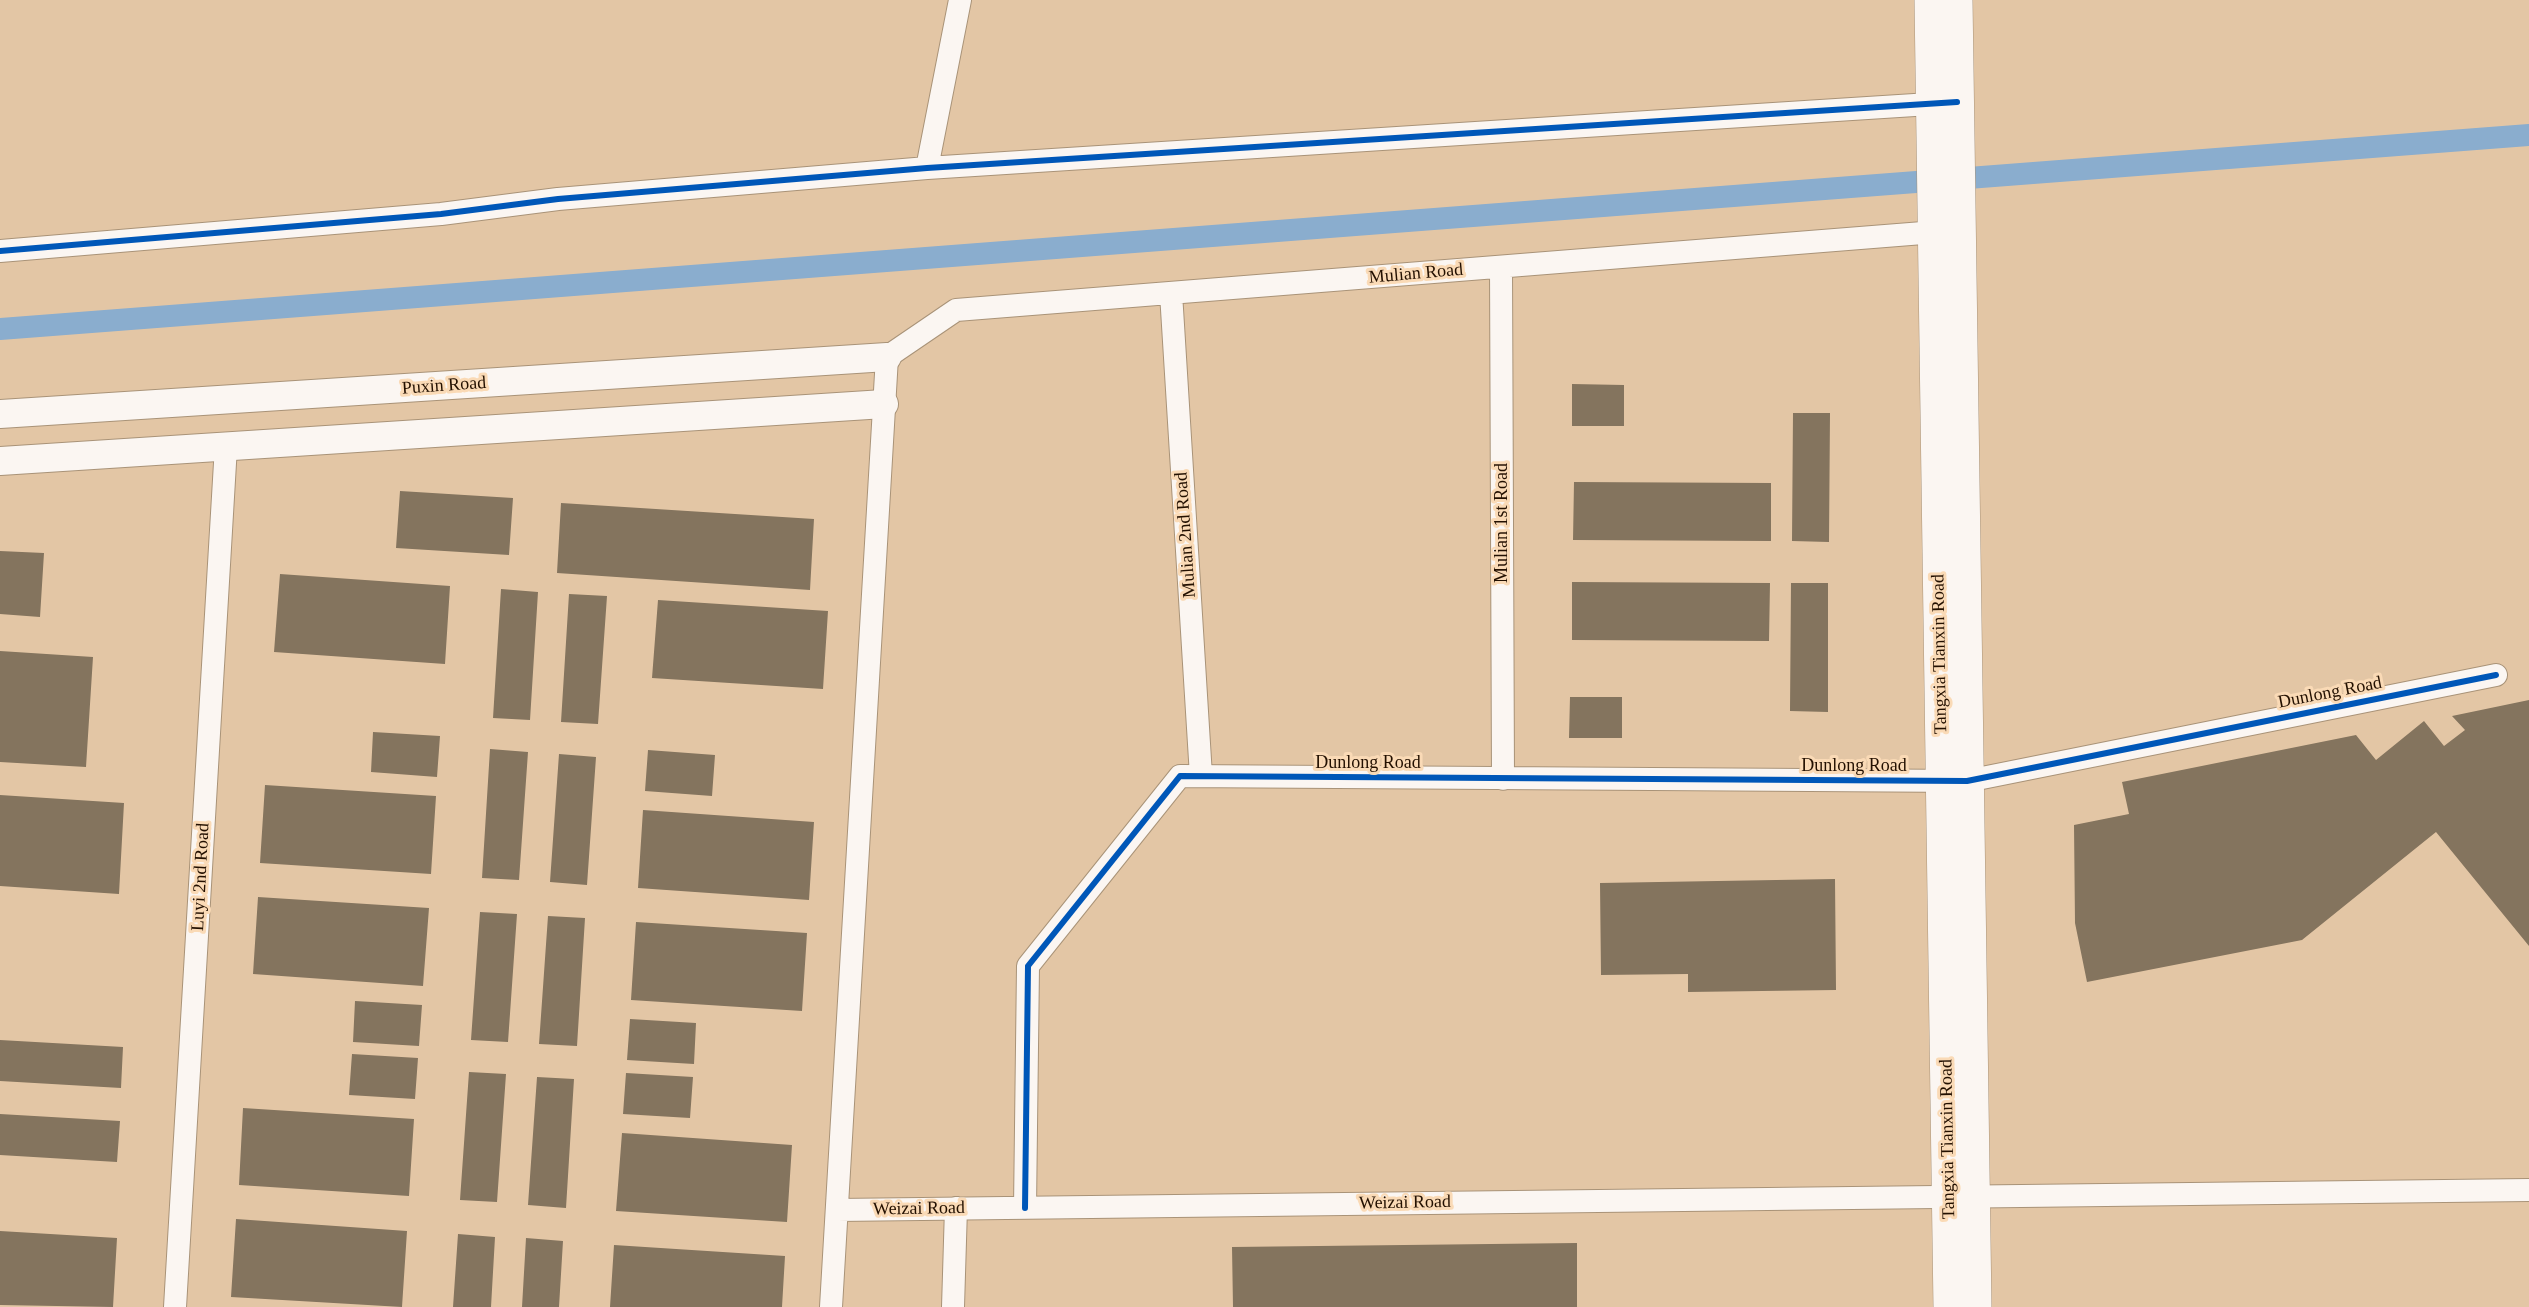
<!DOCTYPE html>
<html>
<head>
<meta charset="utf-8">
<style>
	body { margin:0 }
	canvas { display:block; background:#e3c6a5 }
</style>
</head>
<body>
<canvas width="2529" height="1307"></canvas>
<script>
const context = document.querySelector('canvas').getContext('2d');
context.lineJoin = 'round';
function poly(rows) {
  const path = new Path2D();
  for (const r of rows) {
    path.moveTo(r[0], r[1]);
    for (let i = 2; i < r.length; i += 2) path.lineTo(r[i], r[i + 1]);
  }
  return path;
}
function trace(path, color, width, dash) {
  context.strokeStyle = color;
  context.lineWidth = width;
  context.lineCap = dash ? 'butt' : 'round';
  context.setLineDash(dash || []);
  context.stroke(path);
}
function paint(path, color) {
  context.fillStyle = color;
  context.fill(path, 'evenodd');
}
function label(font, color, halo, rows, align = 'center') {
  context.font = font + ' Georgia,serif';
  context.lineWidth = 6;
  context.setLineDash([]);
  context.textBaseline = 'middle';
  context.strokeStyle = halo;
  context.fillStyle = color;
  for (const [text, x, y, turn = 0] of rows) {
    context.save();
    context.translate(x, y);
    context.rotate((+turn || 0) * Math.PI / 180);
    context.textAlign = isNaN(turn) ? turn : align;
    if (halo) context.strokeText(text, 0, 0);
    context.fillText(text, 0, 0);
    context.restore();
  }
}
const canal = poly([
	[0,329,2529,135]
]);
const building = poly([
	[1572,384,1624,385,1624,426,1572,426],
	[1793,413,1830,413,1829,542,1792,541],
	[1574,482,1771,483,1771,541,1573,540],
	[400,491,513,498,509,555,396,548],
	[561,503,814,519,810,590,557,573],
	[0,551,44,553,40,617,0,614],
	[280,574,450,586,445,664,274,652],
	[1572,582,1770,583,1769,641,1572,640],
	[1791,583,1828,583,1828,712,1790,711],
	[501,589,538,592,530,720,493,718],
	[569,594,607,596,598,724,561,722],
	[658,600,828,611,823,689,652,678],
	[0,651,93,657,86,767,0,762],
	[1570,697,1622,697,1622,738,1569,738],
	[2529,700,2529,946,2436,832,2302,940,2087,982,2075,923,2074,825,2129,814,2122,782,2356,735,2376,760,2424,721,2444,746,2465,730,2452,716],
	[373,732,440,736,437,777,371,772],
	[490,749,528,752,519,880,482,878],
	[648,750,715,755,712,796,645,791],
	[559,754,596,757,587,885,550,882],
	[265,785,436,796,431,874,260,863],
	[0,795,124,803,119,894,0,886],
	[643,810,814,822,809,900,638,888],
	[1835,879,1836,990,1688,992,1688,974,1601,975,1600,883],
	[258,897,429,908,423,986,253,974],
	[480,912,517,914,508,1042,471,1040],
	[548,916,585,918,577,1046,539,1044],
	[636,922,807,933,802,1011,631,1000],
	[355,1001,422,1005,419,1046,353,1042],
	[630,1019,696,1023,694,1064,627,1060],
	[0,1040,123,1047,121,1088,0,1081],
	[352,1054,418,1058,415,1099,349,1095],
	[469,1072,506,1074,497,1202,460,1200],
	[626,1073,693,1077,690,1118,623,1114],
	[537,1077,574,1079,566,1208,528,1205],
	[243,1108,414,1119,409,1196,239,1185],
	[0,1114,120,1121,117,1162,0,1155],
	[622,1133,792,1145,787,1222,616,1211],
	[236,1219,407,1231,402,1307,231,1297],
	[0,1231,117,1238,113,1307,0,1305],
	[458,1234,495,1237,491,1307,453,1307],
	[526,1238,563,1241,559,1307,522,1307],
	[1577,1243,1577,1307,1233,1307,1232,1247],
	[614,1245,785,1256,782,1307,610,1307]
]);
const minor = poly([
	[927,168,960,0],
	[0,251,441,214,558,199,927,168,1946,103],
	[1501,267,1503,779],
	[1171,293,1201,776],
	[1025,1208,1028,966,1180,776,1967,781,2496,675],
	[837,1210,2529,1190],
	[175,1307,226,446],
	[831,1307,887,357,956,310,1948,231],
	[953,1307,956,1208]
]);
const tertiary = poly([
	[0,414,887,357],
	[0,461,884,404]
]);
const secondary = poly([
	[1931,0,1950,1307],
	[1956,0,1975,1307]
]);
const cycleway = poly([
	[0,251,441,214,558,199,927,168,1957,102],
	[1025,1208,1028,966,1180,776,1967,781,2496,675]
]);
const streetNames = [
	["Mulian Road",1416,274,-5],
	["Puxin Road",444,386,-4],
	["Mulian 1st Road",1502,523,-90],
	["Mulian 2nd Road",1186,535,-94],
	["Tangxia Tianxin Road",1940,654,-91],
	["Dunlong Road",2330,693,-11],
	["Dunlong Road",1368,763],
	["Dunlong Road",1854,766],
	["Luyi 2nd Road",201,877,-87],
	["Tangxia Tianxin Road",1948,1139,-91],
	["Weizai Road",1405,1203,-1],
	["Weizai Road",919,1209,-1]
];
trace(canal, '#8aadce', 22);
paint(building, '#84745e');
trace(minor, '#a99378', 24);
trace(tertiary, '#a99378', 30);
trace(secondary, '#a99378', 34);
trace(minor, '#fbf6f2', 22);
trace(tertiary, '#fbf6f2', 28);
trace(secondary, '#fbf6f2', 33);
trace(cycleway, '#0057b8', 6);
label('18px', '#231000', '#fadab6', streetNames);
</script>
</body>
</html>
